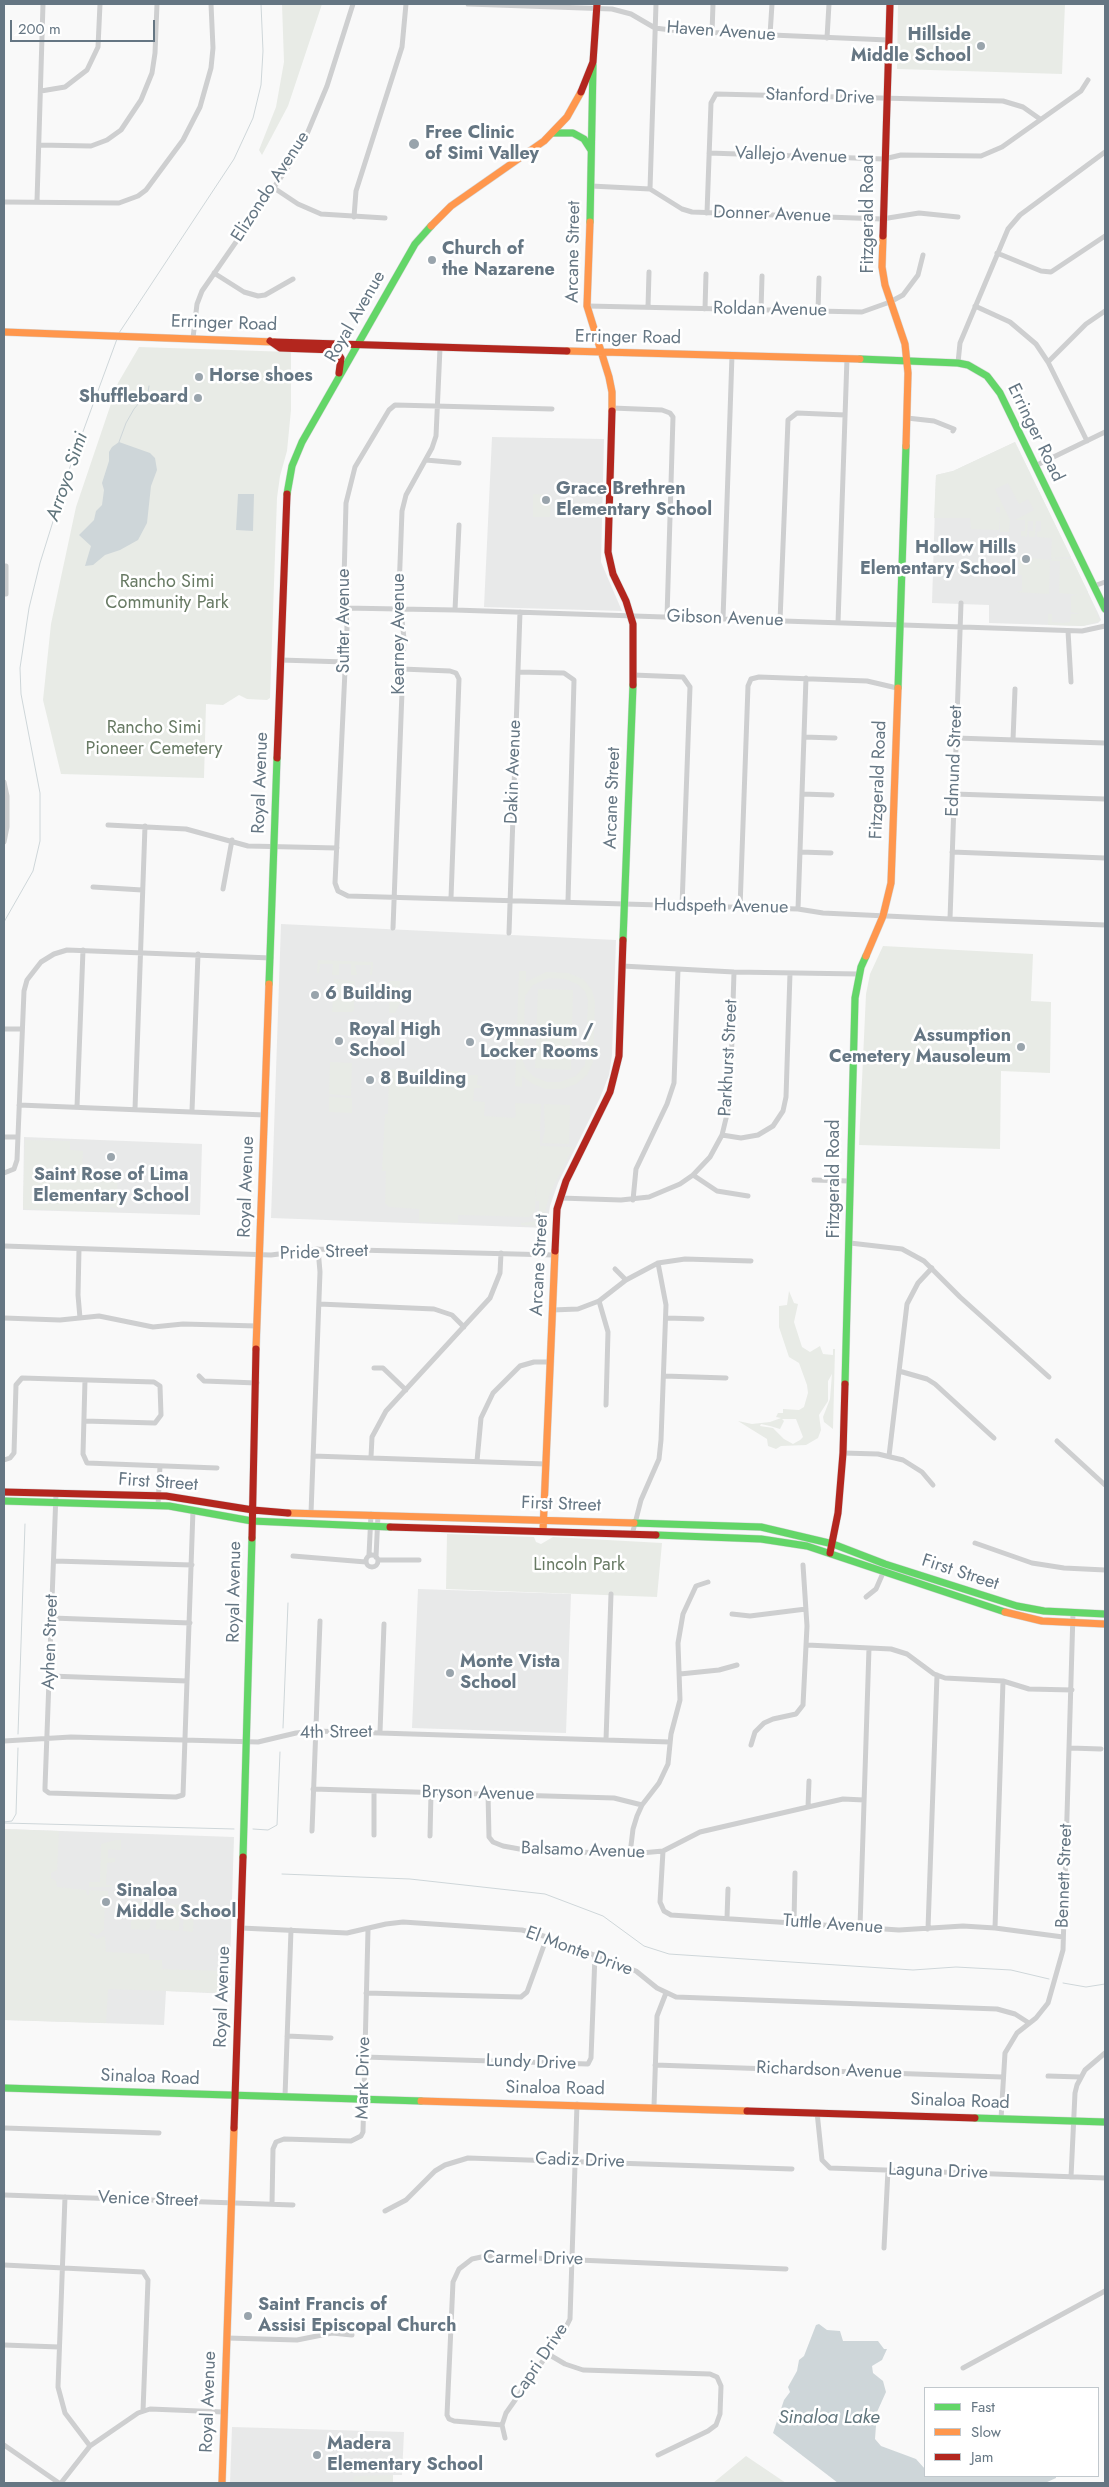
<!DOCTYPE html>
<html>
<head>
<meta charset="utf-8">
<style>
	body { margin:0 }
	#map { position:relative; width:1109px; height:2487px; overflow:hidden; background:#f9f9f9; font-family:Jost,sans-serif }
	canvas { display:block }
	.frame { position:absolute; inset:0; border:5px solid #657683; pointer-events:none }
	.legend { position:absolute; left:924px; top:2387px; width:175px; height:90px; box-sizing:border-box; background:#fff; border:1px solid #c1c8cd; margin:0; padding:6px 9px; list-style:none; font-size:15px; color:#657683 }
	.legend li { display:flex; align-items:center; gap:10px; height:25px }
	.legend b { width:25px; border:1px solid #c1c8cd }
	.scale { position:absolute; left:10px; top:20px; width:145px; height:22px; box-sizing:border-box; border:2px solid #657683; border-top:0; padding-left:6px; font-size:15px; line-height:18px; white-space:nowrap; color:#657683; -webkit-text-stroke:4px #fff; paint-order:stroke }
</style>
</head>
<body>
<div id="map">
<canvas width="1109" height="2487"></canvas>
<div class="frame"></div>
<ul class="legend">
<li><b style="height:6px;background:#63d668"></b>Fast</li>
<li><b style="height:6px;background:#ff974d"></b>Slow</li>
<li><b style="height:6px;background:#b3261e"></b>Jam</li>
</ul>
<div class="scale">200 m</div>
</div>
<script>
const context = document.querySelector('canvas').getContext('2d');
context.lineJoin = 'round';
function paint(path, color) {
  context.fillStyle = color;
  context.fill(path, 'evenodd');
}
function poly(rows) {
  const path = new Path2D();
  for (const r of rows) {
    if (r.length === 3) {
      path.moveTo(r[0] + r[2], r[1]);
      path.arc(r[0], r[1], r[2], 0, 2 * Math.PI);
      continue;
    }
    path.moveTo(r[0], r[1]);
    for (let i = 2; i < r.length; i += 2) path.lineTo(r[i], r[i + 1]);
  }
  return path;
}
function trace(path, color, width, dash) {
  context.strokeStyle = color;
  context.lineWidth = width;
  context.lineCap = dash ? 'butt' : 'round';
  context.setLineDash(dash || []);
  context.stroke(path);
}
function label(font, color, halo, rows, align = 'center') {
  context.font = font + ' Jost,sans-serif';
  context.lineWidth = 5;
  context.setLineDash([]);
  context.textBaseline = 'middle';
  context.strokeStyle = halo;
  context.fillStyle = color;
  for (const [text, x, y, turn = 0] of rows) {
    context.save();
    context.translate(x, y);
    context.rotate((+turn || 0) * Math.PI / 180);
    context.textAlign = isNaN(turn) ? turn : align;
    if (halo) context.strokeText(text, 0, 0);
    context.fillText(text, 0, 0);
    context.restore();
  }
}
const built = poly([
	[492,437,604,439,601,562,622,611,484,607],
	[1015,442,1098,613,1101,620,1098,623,1083,626,989,623,989,605,932,603,936,475,953,471],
	[281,924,616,940,612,1055,609,1075,600,1098,558,1183,550,1206,547,1228,271,1218],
	[24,1137,202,1144,200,1215,23,1210],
	[418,1589,571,1594,566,1733,412,1728],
	[4,1829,234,1837,229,1994,166,1991,164,2025,4,2020],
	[232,2427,404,2432,402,2475,393,2475,393,2483,230,2483]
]);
const green = poly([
	[282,4,322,4,288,106,262,155,259,150,276,107,284,62],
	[898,4,1065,4,1062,74,897,69],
	[139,347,291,352,291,410,287,451,280,476,277,498,270,698,267,700,247,699,239,695,223,705,206,704,204,778,61,774,43,700,51,624,76,507,118,383],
	[1015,442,1071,557,1051,558,1052,538,1037,537,1037,532,1041,531,1041,521,1036,521,1035,537,1029,537,1029,531,1033,531,1033,521,1028,521,1027,537,1021,536,1021,531,1025,531,1025,520,1015,520,1034,510,1028,499,1019,504,1008,483,995,489,1010,520,1009,532,1000,532,1000,507,996,507,996,512,1000,513,999,530,971,529,970,518,934,518,936,475,953,471],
	[533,494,551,495,550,517,533,517],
	[1022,557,1050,560,1049,594,1015,592,1022,591,1022,575,1019,575,1019,558],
	[1052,558,1072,559,1088,592,1081,595,1059,593,1060,561,1051,561],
	[1088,593,1100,621,1083,626,1048,625,1048,614,1052,614,1052,622,1063,623,1070,622,1071,614,1081,614,1071,612,1071,596],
	[883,946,1033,954,1031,1001,1051,1002,1050,1073,1001,1071,1000,1149,859,1145,866,994,870,974],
	[318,960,373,962,372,975,370,975,371,965,355,965,357,975,351,975,351,964,339,964,339,975,332,975,333,964,320,964,319,973,317,973],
	[519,971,526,971,526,982,546,972,568,973,583,979,592,990,595,1002,593,1062,587,1075,576,1084,562,1089,546,1089,533,1084,522,1076,522,1087,515,1086],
	[549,978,565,979,577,984,585,991,588,1000,585,1065,576,1076,560,1082,547,1082,534,1077,526,1069,523,1061,525,996,533,985],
	[334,979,355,981,354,1010,352,1012,332,1012],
	[390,981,400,981,400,1003,395,1013,389,1013],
	[538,989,573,990,571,1070,535,1068],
	[393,1021,399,1021,398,1058,392,1058,384,1049,385,1029],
	[330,1062,352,1063,351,1096,329,1094],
	[389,1069,461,1071,461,1075,478,1075,477,1085,482,1086,482,1088,474,1088,473,1101,485,1102,484,1116,514,1118,516,1116,515,1103,541,1104,540,1130,529,1130,540,1131,540,1146,573,1147,550,1193,541,1226,521,1225,521,1223,540,1221,537,1221,536,1218,539,1215,539,1201,536,1201,538,1140,535,1211,529,1217,458,1215,458,1223,419,1222,419,1209,389,1207,385,1203,386,1171,382,1171,385,1114,388,1114],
	[329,1097,352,1098,352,1113,329,1112],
	[544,1104,570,1105,569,1144,542,1143,545,1131],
	[25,1140,70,1141,70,1150,83,1151,82,1166,77,1165,84,1169,84,1172,112,1173,112,1177,117,1177,118,1208,110,1207,110,1212,25,1209,23,1207],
	[789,1291,794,1303,798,1304,794,1322,802,1347,810,1352,820,1346,823,1354,833,1355,833,1349,835,1349,833,1429,824,1422,823,1417,830,1399,832,1374,828,1381,828,1401,819,1415,821,1430,818,1438,806,1445,781,1446,776,1449,768,1446,767,1439,738,1421,752,1424,770,1422,781,1418,776,1417,778,1413,783,1413,783,1409,799,1410,804,1407,808,1393,807,1385,799,1363,789,1357,779,1327,779,1306,787,1305],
	[782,1419,796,1419,803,1437,800,1440,793,1444,784,1439,773,1428,760,1426,761,1424,770,1426,780,1429,784,1421],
	[447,1534,534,1537,536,1542,541,1544,553,1537,662,1543,657,1597,446,1589],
	[4,1829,59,1831,57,1870,51,1873,51,1878,56,1881,57,1887,86,1890,87,1895,89,1895,89,1890,108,1891,108,1898,105,1898,104,1930,97,1935,90,1932,89,1934,97,1939,105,1936,106,1952,149,1954,149,1960,162,1960,162,1969,225,1971,224,1993,108,1989,106,2023,4,2020],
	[115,1840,121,1840,121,1850,108,1849,108,1858,115,1858,115,1862,107,1863,106,1885,112,1885,112,1887,89,1887,89,1882,100,1882,101,1844],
	[132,1902,151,1904,150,1928,148,1930,131,1929,131,1922,134,1916],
	[157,1904,180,1905,179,1931,156,1929],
	[184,1905,194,1905,193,1932,183,1931],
	[746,2456,786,2483,713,2483],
	[393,2475,393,2483,353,2483,354,2476]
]);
const water = poly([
	[119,442,150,453,155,458,157,470,151,486,147,523,138,540,120,550,105,555,93,565,85,566,91,546,79,535,94,520,96,511,102,505,104,490,102,483,109,461,109,452,112,447],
	[238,494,254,494,253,531,236,530],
	[819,2324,827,2330,840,2331,843,2341,878,2341,884,2349,887,2349,882,2360,872,2366,873,2373,883,2381,886,2392,877,2412,875,2439,881,2446,916,2459,925,2469,925,2476,1056,2476,1056,2478,1045,2483,838,2483,773,2433,784,2400,790,2392,788,2387,797,2371,799,2360,804,2356,816,2325]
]);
const stream = poly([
	[119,333,234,159,253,118,261,85,263,51,261,4],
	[119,442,126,423,134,409,148,392,149,386],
	[4,922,33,871,40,841,40,793,21,694,20,668,29,608,40,563,70,467,117,339],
	[283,1728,288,1603],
	[18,1734,25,1524],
	[4,1822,12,1821,16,1814,18,1748],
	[4,1823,234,1829],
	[253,1829,268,1830,277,1825,280,1752],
	[282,1874,410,1879,545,1894,603,1916,644,1946,669,1954,913,1970,956,1967,1011,1970,1049,1979],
	[1063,1983,1086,1987,1105,1984]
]);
const street = poly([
	[468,4,612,9,631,14,655,28,679,31,888,40],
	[712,33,713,4],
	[770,35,772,4],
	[827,38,829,4],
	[41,91,65,87,87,70,98,47,100,4],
	[39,145,91,146,107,140,121,130,141,100,152,73,155,53,157,4],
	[709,153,884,159,901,155,981,156,1002,147,1081,91,1088,80],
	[591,186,650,189,682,209,692,212,882,219,919,213,958,217],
	[274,188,298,204,321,214,385,218],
	[650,189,656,4],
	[37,201,43,4],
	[4,202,119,203,138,196,146,190,183,140,200,107,211,68,213,48,211,4],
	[707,213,711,103,716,94,1003,101,1023,107,1040,119],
	[354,217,356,191,402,47,406,4],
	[997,253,1041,271,1051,272,1105,236],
	[214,273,244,292,258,296,265,295,293,279],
	[587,306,862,312,890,302,903,295,918,275,923,255],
	[975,306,1010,322,1036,344,1048,362,1087,441],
	[648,307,649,272],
	[705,309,706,274],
	[761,311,762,276],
	[818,311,819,278],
	[193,338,197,304,202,291,288,167,307,134,327,86,353,4],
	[1048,362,1086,324,1105,311],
	[958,363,960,343,1008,229,1020,215,1105,152],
	[612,408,662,410,670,413,673,417,667,617],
	[552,409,395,405,389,410,355,467,346,503,344,580,347,628,335,883,338,891,348,896,798,909,823,913,950,919,1105,925],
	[907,418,934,421,954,429,953,431],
	[426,460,459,463],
	[1035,466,1105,432],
	[4,566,6,566,6,594,4,594],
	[1094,586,1105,582],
	[344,608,455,610,1082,631,1105,626],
	[455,610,459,525],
	[723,619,732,355],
	[780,621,788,420,797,413,845,415],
	[838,623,847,358],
	[1068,631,1071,682],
	[280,660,346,662],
	[402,669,450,671,456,673,459,679,451,898],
	[518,672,564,673,574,680,568,901],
	[633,675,683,677,690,687,682,906],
	[804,737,835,738],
	[956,738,1105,743],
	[1013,740,1015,689],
	[4,782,7,796,7,827,4,842],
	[802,794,832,795],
	[954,794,1105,799],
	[108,825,186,829,248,846,337,848],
	[800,852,831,853],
	[952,852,1105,858],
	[93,887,142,890],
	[223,889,232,840],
	[740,908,748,686,751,679,759,677,867,681,897,688],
	[798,909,806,678],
	[950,919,961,603],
	[393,928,404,639,399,590,402,511,406,495,432,448,436,436,440,348],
	[509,933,520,612],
	[622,966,734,972,859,974],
	[4,1029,22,1029],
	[19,1105,265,1115],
	[77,1107,83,950],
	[135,1109,145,826],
	[192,1111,198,954],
	[722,1135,741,1138,758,1135,773,1126,783,1111,786,1097,790,973],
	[4,1137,18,1137],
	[4,1173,14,1169,17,1160,24,991,27,980,41,962,54,954,67,950,271,958],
	[693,1175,717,1191,748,1196],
	[814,1180,849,1181],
	[560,1198,621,1200,649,1197,680,1184,693,1175,710,1157,722,1135,730,1102,734,972],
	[633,1200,636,1169,667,1104,674,1083,678,969],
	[850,1243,902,1249,924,1261,960,1297,1049,1377],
	[4,1246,271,1255,318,1249,554,1255],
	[79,1249,78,1295,80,1318],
	[615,1269,626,1280],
	[599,1301,608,1332,606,1405],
	[319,1304,434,1309,452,1315,464,1327],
	[552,1310,578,1309,599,1301,626,1280,658,1263,685,1259,751,1261],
	[4,1318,60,1320,99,1316,153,1327,183,1324,257,1326],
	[666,1318,702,1319],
	[374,1368,383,1368,406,1390],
	[899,1371,927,1379,935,1384,994,1438],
	[199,1376,204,1381,257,1383],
	[664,1376,726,1378],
	[85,1380,83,1454,87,1463,217,1468],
	[1057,1441,1105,1485],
	[843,1453,878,1454,903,1460,922,1472,933,1485],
	[313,1456,546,1464],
	[889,1456,907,1304,918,1283,932,1268],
	[371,1457,372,1437,386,1411,490,1298,500,1273,501,1253],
	[4,1460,10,1458,14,1453,16,1385,22,1378,154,1382,160,1386,161,1415,155,1423,84,1421],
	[477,1461,481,1418,493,1393,520,1366,534,1362,551,1362],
	[56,1493,45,1787,45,1790,49,1793,176,1797,183,1795,193,1510],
	[158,1506,160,1466],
	[311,1513,320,1272,318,1249],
	[632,1535,641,1500,659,1459,661,1440,666,1305,658,1263],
	[975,1543,1032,1563,1064,1568,1105,1570],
	[372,1561,6],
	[369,1555,371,1514],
	[293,1556,366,1562],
	[376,1557,378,1515],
	[378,1560,419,1560],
	[54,1561,192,1565],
	[866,1597,876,1589,883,1573],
	[732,1614,750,1616,806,1609],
	[52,1618,190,1623],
	[807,1645,891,1649,907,1654,934,1674,945,1678,1003,1681,1029,1689,1072,1690],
	[680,1674,719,1670,737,1665],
	[50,1676,187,1681],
	[380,1732,384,1624],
	[606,1740,611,1594],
	[4,1741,71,1737,258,1742,296,1733,315,1731,670,1742],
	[751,1745,755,1732,764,1723,773,1719,796,1714,803,1705,807,1626,803,1565],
	[1070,1748,1101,1749],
	[313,1789,614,1798,642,1805],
	[488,1794,489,1837,493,1842,503,1846,525,1850,630,1854,663,1851,700,1832,808,1807,843,1799,864,1800],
	[808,1807,809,1781],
	[312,1831,320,1621],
	[374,1835,374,1791],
	[430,1836,431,1793],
	[663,1851,660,1902,664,1911,671,1915,899,1930,963,1926,995,1928,1063,1937],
	[630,1854,633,1829,637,1816,642,1805,659,1783,668,1764,671,1734,680,1700,678,1643,683,1614,696,1586,708,1582],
	[727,1918,728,1889],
	[794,1922,795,1873],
	[860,1927,869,1648],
	[241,1928,347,1933,386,1924,403,1922,522,1930,547,1937,636,1971,657,1988,676,1997,997,2009,1015,2014,1029,2023],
	[995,1928,1003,1681],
	[928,1929,937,1675],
	[366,1993,521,1997,527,1992,547,1937],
	[287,2036,331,2038],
	[364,2057,588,2064,591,2058,595,1955],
	[655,2065,1002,2077],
	[1048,2076,1080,2077],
	[285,2096,291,1930],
	[654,2106,657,2016,666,1993],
	[817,2112,822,2160,830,2168,1105,2178],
	[1001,2119,1005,2053,1017,2033,1036,2018,1048,2003,1063,1950,1073,1613],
	[4,2128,159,2133],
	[1071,2177,1075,2093,1077,2085,1085,2070,1105,2053],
	[4,2195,293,2205],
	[65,2197,58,2387,65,2413,90,2446],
	[272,2204,273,2149,276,2142,284,2139,351,2141,361,2136,363,2132,368,1930],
	[385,2211,406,2200,435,2171,445,2165,468,2158,792,2169],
	[884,2248,888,2170],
	[4,2265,143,2272,148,2280,143,2411],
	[227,2338,297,2340,332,2333,352,2335],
	[4,2345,59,2347],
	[548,2354,565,2364,583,2370,710,2374,717,2377,721,2386,720,2414,716,2425,708,2431,658,2455],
	[963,2368,1105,2291],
	[502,2425,454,2421,449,2419,447,2415,453,2282,459,2269,472,2259,486,2256,786,2269],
	[505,2438,502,2425,506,2413,564,2331,570,2319,577,2104],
	[4,2445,59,2483],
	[61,2483,90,2446,138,2413,150,2409,224,2412]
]);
const fast = poly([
	[553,133,573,133,584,139,591,150],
	[590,222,593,65],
	[860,359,958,363,968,365,987,376,1000,393,1105,609],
	[287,494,292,466,302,442,415,244,431,226],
	[898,688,906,446],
	[623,940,633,685],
	[269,984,277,758],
	[845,1384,855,998,861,967,866,956],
	[4,1501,169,1506,252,1521,390,1527],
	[634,1523,761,1527,833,1544,885,1564,1017,1606,1044,1611,1105,1614],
	[656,1535,761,1539,807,1546,1005,1612],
	[243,1857,252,1538],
	[4,2088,421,2101],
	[975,2118,1105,2122]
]);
const slow = poly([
	[590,222,587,306,609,377,612,392,612,411],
	[431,226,451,206,544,141,567,117,581,92],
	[883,236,882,267,885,285,905,344,908,373,906,446],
	[4,332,274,342],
	[567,351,860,359],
	[866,956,883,916,891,883,898,688],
	[256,1349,269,984],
	[288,1513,634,1523],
	[543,1531,555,1251],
	[1005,1612,1042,1621,1105,1624],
	[421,2101,747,2111],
	[222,2483,234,2128]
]);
const jam = poly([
	[581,92,593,62,597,4],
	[883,236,890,4],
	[270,341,280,348,335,350,341,358,339,373],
	[274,342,567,351],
	[612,411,608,552,613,574,626,601,633,624,633,685],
	[277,758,287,494],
	[555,1251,557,1209,566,1181,610,1092,619,1056,623,940],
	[4,1492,166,1496,253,1510,288,1513],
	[390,1527,656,1535],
	[252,1538,256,1349],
	[830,1553,838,1513,843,1453,845,1384],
	[747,2111,975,2118],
	[234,2128,243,1857]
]);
const markers = [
	[981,46,5,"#99a4ac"],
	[414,144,6,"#99a4ac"],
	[432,260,5,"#99a4ac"],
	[199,377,5,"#99a4ac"],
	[198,398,5,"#99a4ac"],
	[546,500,5,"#99a4ac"],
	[1026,559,5,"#99a4ac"],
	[315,995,5,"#99a4ac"],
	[339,1041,5,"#99a4ac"],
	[470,1042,5,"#99a4ac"],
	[1021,1047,5,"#99a4ac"],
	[370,1080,5,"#99a4ac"],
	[111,1157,5,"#99a4ac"],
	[450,1673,5,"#99a4ac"],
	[106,1902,5,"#99a4ac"],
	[248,2316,5,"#99a4ac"],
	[317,2455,5,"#99a4ac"]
];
const streetNames = [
	["Haven Avenue",721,32,4],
	["Stanford Drive",820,97,2],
	["Vallejo Avenue",791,156,2],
	["Elizondo Avenue",271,187,-57],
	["Fitzgerald Road",869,214,-90],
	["Donner Avenue",772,215,2],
	["Arcane Street",574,252,-89],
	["Roldan Avenue",770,310,1],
	["Royal Avenue",356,317,-60],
	["Erringer Road",224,324,2],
	["Erringer Road",628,338,1],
	["Erringer Road",1035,433,64],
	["Gibson Avenue",725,619,2],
	["Sutter Avenue",345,621,-90],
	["Kearney Avenue",400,634,-90],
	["Edmund Street",955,761,-88],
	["Dakin Avenue",514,772,-88],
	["Fitzgerald Road",879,780,-88],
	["Royal Avenue",261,783,-88],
	["Arcane Street",613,798,-88],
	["Hudspeth Avenue",721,907,1],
	["Parkhurst Street",729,1058,-87],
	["Fitzgerald Road",835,1179,-90],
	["Royal Avenue",247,1187,-88],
	["Pride Street",324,1253,-2],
	["Arcane Street",540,1265,-87],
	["First Street",158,1483,4],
	["First Street",561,1505,2],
	["First Street",960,1573,18],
	["Royal Avenue",235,1592,-89],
	["Ayhen Street",51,1642,-88],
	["4th Street",336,1733,-1],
	["Bryson Avenue",478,1794,1],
	["Balsamo Avenue",583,1851,2],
	["Bennett Street",1065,1876,-88],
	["Tuttle Avenue",833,1925,4],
	["El Monte Drive",579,1952,20],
	["Royal Avenue",223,1997,-88],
	["Lundy Drive",531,2063,2],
	["Richardson Avenue",829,2071,2],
	["Sinaloa Road",150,2078,2],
	["Mark Drive",364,2078,-89],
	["Sinaloa Road",555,2089,1],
	["Sinaloa Road",960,2102,2],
	["Cadiz Drive",580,2161,2],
	["Laguna Drive",938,2172,2],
	["Venice Street",148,2200,2],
	["Carmel Drive",533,2259,1],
	["Capri Drive",540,2362,-56],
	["Royal Avenue",209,2402,-88]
];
const poiNames = [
	["Hillside",971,36,"right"],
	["Middle School",971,57,"right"],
	["Free Clinic",425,134],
	["of Simi Valley",425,155],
	["Church of",442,250],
	["the Nazarene",442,271],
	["Horse shoes",209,377],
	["Shuffleboard",188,398,"right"],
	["Grace Brethren",556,490],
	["Elementary School",556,511],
	["Hollow Hills",1016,549,"right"],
	["Elementary School",1016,570,"right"],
	["6 Building",325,995],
	["Royal High",349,1031],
	["School",349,1052],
	["Gymnasium /",480,1032],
	["Locker Rooms",480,1053],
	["Assumption",1011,1037,"right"],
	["Cemetery Mausoleum",1011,1058,"right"],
	["8 Building",380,1080],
	["Saint Rose of Lima",111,1176,"center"],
	["Elementary School",111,1197,"center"],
	["Monte Vista",460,1663],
	["School",460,1684],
	["Sinaloa",116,1892],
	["Middle School",116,1913],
	["Saint Francis of",258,2306],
	["Assisi Episcopal Church",258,2327],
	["Madera",327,2445],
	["Elementary School",327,2466]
];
const parkNames = [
	["Rancho Simi",167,583],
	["Community Park",167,604],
	["Rancho Simi",154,729],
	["Pioneer Cemetery",154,750],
	["Lincoln Park",579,1566]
];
const waterNames = [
	["Arroyo Simi",68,477,-71],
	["Sinaloa Lake",829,2418]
];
paint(built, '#e8e9e9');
paint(green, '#e8ebe6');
paint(water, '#ced6d9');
trace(stream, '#ced6d9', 1);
trace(fast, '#d5d6d7', 8);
trace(slow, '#d5d6d7', 8);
trace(jam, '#d5d6d7', 8);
trace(street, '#cecfd0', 5);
trace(fast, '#63d668', 7);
trace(slow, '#ff974d', 7);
trace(jam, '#b3261e', 7);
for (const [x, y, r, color] of markers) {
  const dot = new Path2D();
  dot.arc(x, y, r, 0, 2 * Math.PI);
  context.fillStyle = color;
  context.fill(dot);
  trace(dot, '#fff', 2);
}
label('18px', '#657683', '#fff', streetNames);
label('bold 18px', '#657683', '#fff', poiNames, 'left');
label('18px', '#687a64', '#fff', parkNames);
label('italic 19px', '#60757c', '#fff', waterNames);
</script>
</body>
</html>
